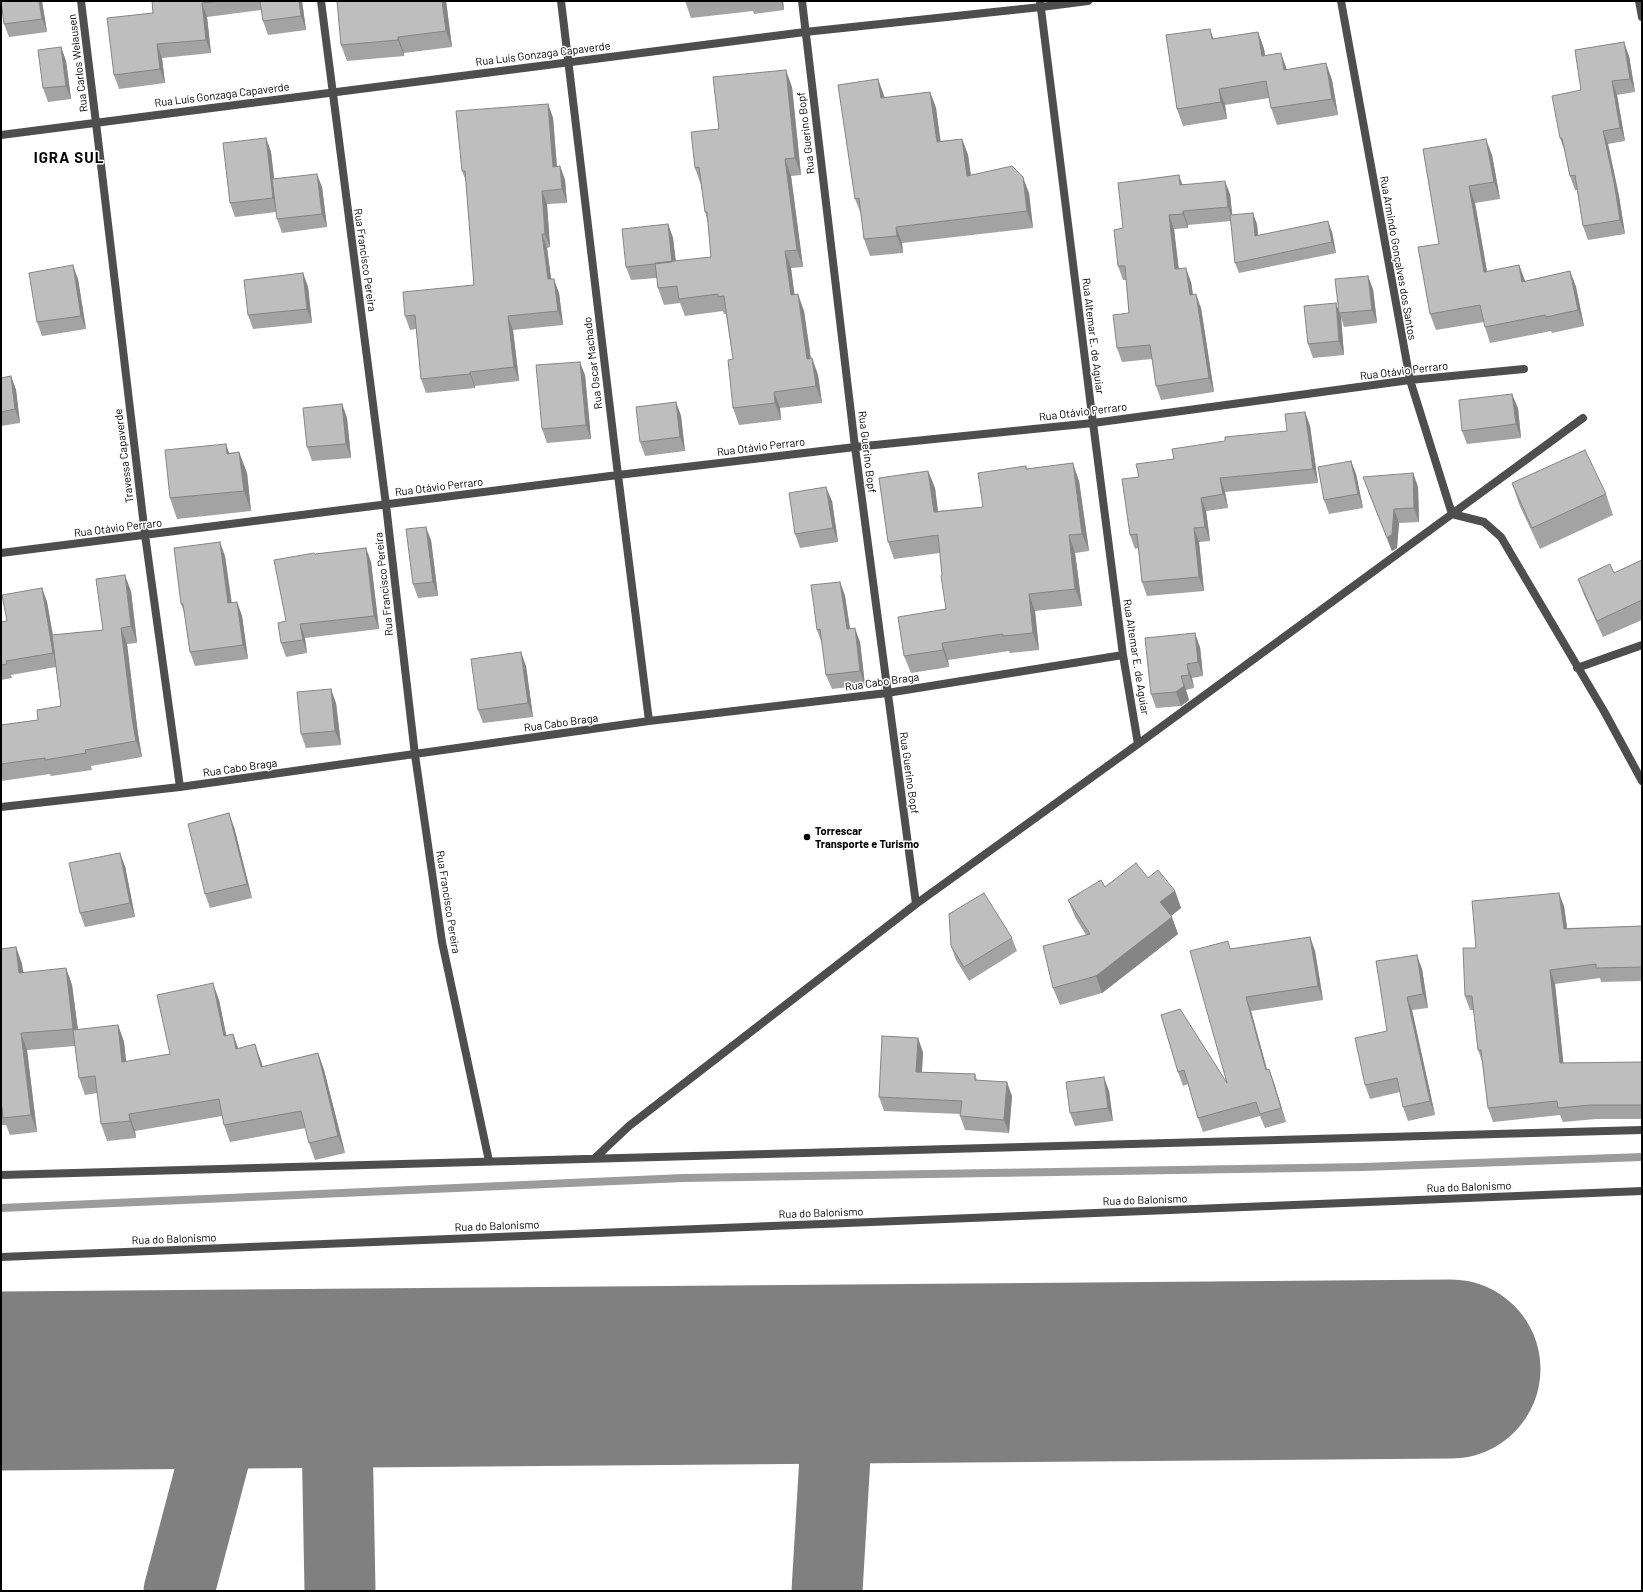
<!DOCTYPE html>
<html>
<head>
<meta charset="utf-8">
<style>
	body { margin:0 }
	#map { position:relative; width:1643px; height:1592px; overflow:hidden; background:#fff; font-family:Barlow,sans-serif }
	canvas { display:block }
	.frame { position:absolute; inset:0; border:2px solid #000; pointer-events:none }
</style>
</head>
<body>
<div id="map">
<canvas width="1643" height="1592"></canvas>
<div class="frame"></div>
</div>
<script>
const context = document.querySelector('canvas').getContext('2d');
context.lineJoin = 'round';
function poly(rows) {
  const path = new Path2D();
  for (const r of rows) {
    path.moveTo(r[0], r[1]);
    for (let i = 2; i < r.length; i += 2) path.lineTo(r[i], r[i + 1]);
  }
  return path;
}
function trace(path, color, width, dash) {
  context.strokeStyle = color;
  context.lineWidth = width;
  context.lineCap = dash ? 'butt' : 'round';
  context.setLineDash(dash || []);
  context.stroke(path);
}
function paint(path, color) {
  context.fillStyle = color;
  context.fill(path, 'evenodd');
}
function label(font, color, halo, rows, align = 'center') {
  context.font = font + ' Barlow,sans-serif';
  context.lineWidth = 3;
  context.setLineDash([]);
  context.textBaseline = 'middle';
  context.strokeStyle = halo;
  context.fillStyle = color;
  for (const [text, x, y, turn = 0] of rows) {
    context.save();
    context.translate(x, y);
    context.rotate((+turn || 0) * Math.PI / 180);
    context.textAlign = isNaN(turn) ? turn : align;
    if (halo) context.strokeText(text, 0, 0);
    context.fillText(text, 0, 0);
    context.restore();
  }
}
const stream = poly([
	[1,1208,683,1178,1363,1167,1642,1157]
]);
const taxiway = poly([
	[336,1378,340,1591],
	[179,1591,235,1379],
	[827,1591,840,1373]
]);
const runway = poly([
	[1,1381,1451,1369]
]);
const minor = poly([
	[321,1,386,505,415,755,442,942,489,1161],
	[561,1,618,475,649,721],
	[802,1,855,447,916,904],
	[1040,1,1093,423,1123,655,1138,744],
	[1341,1,1410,380,1452,514],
	[1639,1,1642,17],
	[96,123,145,535,180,787],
	[1452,514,1484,522,1501,537,1605,713,1642,781],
	[1,553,618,475,855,447,1093,423,1410,380,1524,369],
	[1577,668,1642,645],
	[1,807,180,787,649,721,887,693,1123,655],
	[595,1158,629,1126,916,904,1138,744,1583,418],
	[1,1175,1642,1130],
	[1,1257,1642,1191]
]);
const tertiary = poly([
	[81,1,96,123],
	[1,135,805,32,1041,7,1088,1]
]);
const wall = poly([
	[1,1,42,1,47,32,9,37,4,24],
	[152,1,302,1,306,30,268,35,263,21,261,10,207,17,211,53,162,58,165,83,119,89,114,75,153,13],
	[446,1,452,47,404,53,404,56,347,61,341,45],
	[685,1,783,1,784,10,754,14,753,11,691,18],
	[1258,32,1264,49,1265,56,1287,70,1326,63,1332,80,1338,115,1277,125,1271,108,1269,98,1225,105,1227,119,1183,126,1177,109,1214,39],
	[61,47,66,61,71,99,48,102,43,88],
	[1629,56,1635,92,1617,95,1625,141,1608,144,1619,196,1625,234,1588,240,1583,226,1577,190,1575,190,1570,176,1565,152,1560,138,1581,90],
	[878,79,885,98,930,92,936,108,940,141,962,139,968,155,971,175,1029,193,1033,228,902,243,903,253,870,256,864,239,861,214,855,199],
	[792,87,801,175,791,176,803,267,791,268,794,294,804,311,811,358,812,358,818,375,822,403,780,408,781,420,739,425,733,408,733,359,726,314,724,314,723,311,685,316,680,303,664,305,658,288,657,278,631,280,626,267,668,224,673,238,676,261,711,257,708,222,705,212,701,185,695,168,719,129],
	[548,104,553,118,557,167,560,166,565,180,567,203,547,204,550,247,547,248,551,279,559,293,563,325,513,330,519,381,475,386,475,388,426,393,421,379,416,329,410,330,405,316,474,285,466,181,462,171],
	[266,138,271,152,274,179,322,187,327,227,282,233,277,219,276,212,235,217,230,203],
	[1423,149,1492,155,1500,199,1475,203,1487,272,1519,265,1525,281,1570,271,1576,287,1584,326,1552,333,1551,331,1490,343,1485,327,1484,322,1436,330,1430,314,1439,244],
	[1182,184,1230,194,1232,215,1257,224,1258,235,1332,232,1336,253,1239,273,1235,263,1231,221,1188,225,1188,228,1174,229,1179,269,1191,282,1193,295,1201,308,1214,392,1161,400,1156,386,1152,359,1122,362,1117,348,1129,313,1126,280,1123,280,1118,266,1123,228],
	[303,273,308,287,312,323,253,329,248,315],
	[78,279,86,329,42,336,37,322],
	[1373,289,1377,323,1344,327,1341,317,1344,355,1313,358,1308,344,1339,313],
	[585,375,591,439,547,443,542,429],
	[11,376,16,390,20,423,1,426,1,378],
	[676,402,681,416,685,451,645,456,640,442],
	[342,404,347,418,351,458,312,461,307,447],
	[1518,408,1521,438,1467,444,1462,431],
	[1305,412,1310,426,1318,483,1225,492,1228,508,1206,511,1210,541,1199,542,1204,591,1147,596,1142,582,1138,548,1135,549,1130,535,1139,477,1174,459,1287,431],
	[239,452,247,473,251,511,177,519,170,498,229,453],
	[1351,461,1356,474,1363,508,1329,514,1324,500],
	[1026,466,1027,469,1079,481,1089,551,1075,553,1082,606,1035,611,1039,650,1010,653,1009,651,948,660,949,667,911,673,904,656,946,609,940,553,894,559,888,542,928,471,935,488,938,511,983,507],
	[1413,473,1418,487,1419,522,1399,523,1397,548,1392,551,1368,491],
	[1512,483,1606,494,1613,515,1540,549,1519,504],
	[832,501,838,542,800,548,795,534],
	[431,540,438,596,418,598,413,584],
	[366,548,371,562,379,629,305,638,307,653,286,657,281,643,286,621,315,554],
	[225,556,232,603,237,602,242,616,248,659,195,666,190,652,185,615,181,604],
	[1642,560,1642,620,1603,637,1584,595,1578,579,1614,573],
	[840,582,845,596,850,628,860,642,865,685,832,689,826,675,822,644,817,630],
	[42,588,47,602,53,635,103,630,131,591,137,643,127,644,138,734,142,757,91,766,92,770,51,776,50,774,1,781,1,725,38,720,61,706,56,667,11,675,12,678,1,680,1,622,7,621],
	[1200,647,1203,676,1192,678,1194,688,1186,690,1189,700,1181,706,1156,708,1151,694],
	[526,666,533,717,483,723,478,710],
	[336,703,341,745,306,748,301,734],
	[234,827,252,898,210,908,205,894],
	[125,866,135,917,85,927,80,913],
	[1148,878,1175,891,1181,908,1171,916,1178,934,1102,993,1060,1005,1053,988,1086,935,1075,917,1068,900],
	[1564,906,1567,928,1642,926,1642,981,1601,982,1600,978,1555,984,1563,1063,1642,1062,1642,1119,1596,1119,1563,1122,1560,1115,1493,1122,1488,1108,1482,1061,1478,1050,1474,1010,1470,1010,1465,996,1476,948],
	[1310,937,1315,951,1323,1000,1251,1011,1267,1070,1269,1069,1274,1083,1286,1122,1265,1128,1260,1116,1203,1132,1198,1118,1188,1084,1183,1086,1178,1072,1161,1015,1227,1083,1231,949],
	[1012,938,1017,951,969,981,956,960,951,946],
	[16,947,22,964,23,973,66,968,72,985,78,1030,118,1025,124,1042,126,1062,170,1054,219,1000,226,1036,233,1034,238,1048,261,1061,263,1067,318,1053,324,1070,345,1153,315,1160,309,1143,306,1128,230,1142,224,1125,222,1116,135,1131,136,1138,107,1141,101,1124,97,1093,85,1095,79,1078,75,1046,27,1050,37,1132,10,1135,6,1125,1,1125,1,949],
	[1422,969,1428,1008,1412,1010,1435,1115,1408,1121,1403,1107,1400,1092,1370,1099,1365,1085,1387,1031],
	[923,1052,922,1072,975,1074,977,1080,1012,1096,1009,1133,965,1130,960,1116,961,1114,884,1111,879,1097],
	[1109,1091,1113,1121,1075,1126,1070,1113]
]);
const shadedWall = poly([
	[39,1,42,1,47,32,42,19],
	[299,1,302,1,306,30,301,16],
	[442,1,446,1,452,47,446,31],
	[781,1,783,1,784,10],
	[202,3,207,17,211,53,206,40],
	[1210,29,1216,46,1212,39],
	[1258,32,1264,49,1268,73,1262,56],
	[398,37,404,53,404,56,398,40],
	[1624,42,1629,56,1635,92,1630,79],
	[157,44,162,58,165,83,160,69],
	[61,47,66,61,71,99,66,86],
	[1281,53,1287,70,1284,70],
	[1326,63,1332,80,1338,115,1332,99],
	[786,70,792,87,801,175,795,158],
	[878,79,884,96,887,115,881,98],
	[1612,81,1617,95,1625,141,1620,128],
	[1219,89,1225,105,1227,119,1221,102],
	[930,92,936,108,943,158,937,142],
	[548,104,553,118,558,181,553,167],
	[1603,131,1608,144,1619,196,1625,234,1620,220],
	[266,138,271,152,278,212,273,198],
	[962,139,968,155,973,193,967,176],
	[1486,139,1492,155,1500,199,1494,182],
	[785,159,791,176,803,267,797,250],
	[560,166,565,180,567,203,562,189],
	[317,174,322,187,327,227,322,214],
	[1179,175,1184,189,1180,185],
	[1023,177,1029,193,1033,228,1027,211],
	[1225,181,1230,194,1233,221,1228,207],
	[1469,186,1475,203,1490,288,1484,272],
	[542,191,547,204,550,247,545,234],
	[1183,211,1188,225,1188,228,1183,214],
	[1253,213,1257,224,1259,247,1255,236],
	[1169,215,1174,229,1180,283,1175,269],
	[1328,221,1332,232,1336,253,1332,242],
	[668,224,673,238,677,276,672,262],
	[896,227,902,243,903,253,897,236],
	[542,234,547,248,553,293,548,279],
	[785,251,791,268,797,312,791,295],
	[73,265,78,279,86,329,81,316],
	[1519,265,1525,281,1522,282],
	[1186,268,1191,282,1195,309,1190,295],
	[1570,271,1576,287,1584,326,1578,310],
	[303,273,308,287,312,323,307,309],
	[1368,276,1373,289,1377,323,1372,310],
	[554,279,559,293,563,325,558,311],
	[798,294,804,311,813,376,807,359],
	[1196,294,1201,308,1214,392,1209,378],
	[1336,303,1341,317,1344,355,1339,341],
	[508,316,513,330,519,381,514,367],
	[812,358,818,375,822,403,816,386],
	[580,362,585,375,591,439,586,425],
	[470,372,475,386,475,388,470,374],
	[11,376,16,390,20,423,15,409],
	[774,392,780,408,781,420,775,403],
	[1512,394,1518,408,1521,438,1516,424],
	[676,402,681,416,685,451,680,437],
	[342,404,347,418,351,458,346,444],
	[1305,412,1310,426,1318,483,1313,469],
	[226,444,233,464,227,454],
	[239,452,247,473,251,511,244,491],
	[1351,461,1356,474,1363,508,1358,494],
	[1073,463,1079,481,1089,551,1082,534],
	[928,471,935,488,940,529,934,512],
	[1413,473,1418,487,1419,522,1414,508],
	[1220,478,1225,492,1228,508,1223,494],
	[826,487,832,501,838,542,833,528],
	[1201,498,1206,511,1210,541,1205,527],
	[1394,509,1399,523,1397,548,1392,551,1387,538],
	[426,527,431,540,438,596,433,582],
	[1194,528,1199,542,1204,591,1199,577],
	[1069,535,1075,553,1082,606,1075,589],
	[220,542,225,556,233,617,228,603],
	[366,548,371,562,379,629,374,616],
	[125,575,131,591,137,643,131,626],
	[840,582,845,596,852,643,847,629],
	[42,588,47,602,58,667,53,653],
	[1029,594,1035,611,1039,650,1033,633],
	[237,602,242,616,248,659,243,645],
	[300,624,305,638,307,653,303,640],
	[121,628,127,644,138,734,142,757,136,741,132,718],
	[855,628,860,642,865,685,860,671],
	[1195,633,1200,647,1203,676,1198,662],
	[942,643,948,660,949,667,943,650],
	[521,652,526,666,533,717,528,703],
	[1187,664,1192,678,1194,688,1189,675],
	[1181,676,1186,690,1189,700,1181,706,1176,692],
	[331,689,336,703,341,745,335,731],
	[229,813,234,827,252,898,247,884],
	[120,853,125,866,135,917,130,903],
	[1175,891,1181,908,1167,919,1160,902],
	[1559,893,1564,906,1569,942,1564,929],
	[1172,917,1178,934,1102,993,1096,976],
	[1310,937,1315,951,1323,1000,1318,986],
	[16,947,22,964,26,991,19,973],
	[1417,955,1422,969,1428,1008,1423,994],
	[66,968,72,985,80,1046,73,1029],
	[1550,970,1555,984,1565,1077,1560,1063],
	[213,983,219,1000,230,1053,224,1036],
	[1246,997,1251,1011,1271,1084,1266,1070],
	[1407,997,1412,1010,1435,1115,1430,1101],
	[118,1025,124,1042,128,1079,122,1062],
	[21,1033,27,1050,37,1132,31,1115],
	[233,1034,239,1051,236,1049],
	[918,1038,923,1052,921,1085,916,1072],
	[255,1044,261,1061,267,1084,261,1067],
	[318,1053,324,1070,345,1153,338,1136],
	[1269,1069,1274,1083,1286,1122,1281,1108],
	[1104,1077,1109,1091,1113,1121,1108,1108],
	[1007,1082,1012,1096,1009,1133,1004,1120],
	[129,1114,135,1131,136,1138,130,1121]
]);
const building = poly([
	[1,1,39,1,42,19,4,24,1,1],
	[152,1,222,1,202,3,206,40,157,44,160,69,114,75,107,18,153,13,152,1],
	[260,1,299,1,301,16,263,21,260,1],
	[337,1,442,1,446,31,398,37,398,40,341,45,337,1],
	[1210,29,1212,39,1258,32,1262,56,1281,53,1284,70,1326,63,1332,99,1271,108,1266,81,1219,89,1221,102,1177,109,1166,35,1210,29],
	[1624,42,1630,79,1612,81,1620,128,1603,131,1614,182,1620,220,1583,226,1575,175,1570,176,1562,138,1560,138,1552,96,1581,90,1575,50,1624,42],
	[61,47,66,86,43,88,38,50,61,47],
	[786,70,795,158,785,159,797,250,785,251,791,295,798,294,807,359,812,358,816,386,774,392,775,403,733,408,728,360,733,359,724,296,718,297,718,294,679,299,677,286,658,288,655,263,711,257,707,212,705,212,699,167,695,168,691,132,719,129,713,77,786,70],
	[878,79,881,98,930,92,937,142,962,139,967,176,1012,166,1023,177,1027,211,896,227,897,236,864,239,859,198,855,199,838,85,878,79],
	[548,104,553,167,560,166,562,189,542,191,545,234,542,234,548,279,554,279,558,311,508,316,514,367,470,372,470,374,421,379,415,315,405,316,403,292,474,285,465,171,462,171,456,111,548,104],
	[266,138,273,198,230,203,223,143,266,138],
	[1486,139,1494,182,1469,186,1484,272,1519,265,1522,282,1570,271,1578,310,1546,317,1545,315,1485,327,1480,305,1430,314,1418,247,1439,244,1423,149,1486,139],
	[317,174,322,214,277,219,272,179,317,174],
	[1179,175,1180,185,1225,181,1228,207,1183,211,1183,214,1169,215,1175,269,1186,268,1190,295,1196,294,1209,378,1156,386,1150,345,1117,348,1113,315,1129,313,1125,266,1118,266,1114,230,1123,228,1118,183,1179,175],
	[1253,213,1255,236,1328,221,1332,242,1235,263,1230,215,1253,213],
	[668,224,672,262,626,267,622,229,668,224],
	[73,265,81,316,37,322,29,273,73,265],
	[303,273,307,309,248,315,244,280,303,273],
	[1368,276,1372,310,1339,313,1335,279,1368,276],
	[1336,303,1339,341,1308,344,1304,306,1336,303],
	[580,362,586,425,542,429,536,365,580,362],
	[11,376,15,409,1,412,1,378,11,376],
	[1512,394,1516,424,1462,431,1459,400,1512,394],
	[676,402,680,437,640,442,636,407,676,402],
	[342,404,346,444,307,447,303,408,342,404],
	[1305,412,1313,469,1220,478,1223,494,1201,498,1205,527,1194,528,1199,577,1142,582,1137,534,1130,535,1122,479,1139,477,1136,464,1174,459,1172,449,1225,441,1225,437,1287,431,1285,414,1305,412],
	[226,444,227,454,239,452,244,491,170,498,165,450,226,444],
	[1585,450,1606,494,1532,528,1512,483,1585,450],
	[1351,461,1358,494,1324,500,1318,467,1351,461],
	[1073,463,1082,534,1069,535,1075,589,1029,594,1033,633,1003,636,1003,634,942,643,943,650,904,656,898,617,946,609,941,576,942,575,938,535,888,542,879,478,928,471,934,512,983,507,978,473,1026,466,1026,469,1073,463],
	[1413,473,1414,508,1394,509,1392,534,1387,538,1363,477,1413,473],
	[826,487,833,528,795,534,789,493,826,487],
	[426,527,433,582,413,584,406,529,426,527],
	[220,542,228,603,237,602,243,645,190,652,183,604,181,604,174,548,220,542],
	[366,548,374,616,300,624,303,640,281,643,278,623,286,621,274,560,314,553,315,554,366,548],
	[1642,560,1642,600,1597,621,1578,579,1610,564,1614,573,1642,560],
	[125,575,131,626,121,628,132,718,136,741,85,750,86,753,45,760,45,758,1,764,1,725,38,720,37,710,61,706,52,635,103,630,96,579,125,575],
	[840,582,847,629,855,628,860,671,826,675,820,629,817,630,811,585,840,582],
	[42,588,53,653,6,661,7,664,1,665,1,622,7,621,2,595,42,588],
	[1195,633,1198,662,1187,664,1189,675,1181,676,1184,686,1176,692,1151,694,1145,638,1195,633],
	[521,652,528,703,478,710,471,659,521,652],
	[331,689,335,731,301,734,297,692,331,689],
	[229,813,247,884,205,894,188,824,229,813],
	[120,853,130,903,80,913,69,863,120,853],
	[1136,863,1148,878,1158,870,1175,891,1160,902,1172,917,1096,976,1053,988,1043,946,1090,934,1068,900,1101,880,1105,887,1136,863],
	[984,893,1012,938,964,967,951,946,949,914,984,893],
	[1559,893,1564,929,1642,926,1642,967,1596,968,1596,964,1550,970,1560,1063,1642,1062,1642,1105,1591,1105,1558,1108,1557,1101,1488,1108,1481,1050,1478,1050,1472,996,1465,996,1463,948,1476,948,1472,901,1559,893],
	[1310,937,1318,986,1246,997,1266,1070,1269,1069,1281,1108,1260,1114,1256,1102,1198,1118,1184,1070,1178,1072,1161,1015,1180,1009,1227,1083,1190,951,1228,941,1230,949,1310,937],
	[16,947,19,973,66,968,73,1029,21,1033,31,1115,3,1118,2,1107,1,1108,1,949,16,947],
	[1417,955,1423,994,1407,997,1430,1101,1403,1107,1397,1078,1365,1085,1355,1038,1387,1031,1376,961,1417,955],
	[213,983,224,1036,233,1034,236,1049,255,1044,261,1067,318,1053,338,1136,309,1143,301,1111,224,1125,219,1099,129,1114,130,1121,101,1124,95,1076,79,1078,73,1030,118,1025,122,1062,170,1054,157,995,213,983],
	[882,1036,918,1038,916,1072,975,1074,975,1080,1007,1082,1004,1120,960,1116,962,1101,879,1097,882,1036],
	[1104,1077,1108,1108,1070,1113,1066,1082,1104,1077]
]);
const markers = [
	[807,837,4,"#000"]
];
const streetNames = [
	["Rua Luís Gonzaga Capaverde",543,54,-7],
	["Rua Carlos Welausen",78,63,-97],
	["Rua Luís Gonzaga Capaverde",222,95,-7],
	["Rua Guerino Bopf",806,133,-97],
	["Rua Armindo Gonçalves dos Santos",1398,258,80],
	["Rua Francisco Pereira",365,260,82],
	["Rua Altemar E. de Aguiar",1093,336,83],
	["Rua Oscar Machado",593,363,-97],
	["Rua Otávio Perraro",1404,371,-7],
	["Rua Otávio Perraro",1083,412,-7],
	["Rua Otávio Perraro",761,447,-7],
	["Rua Guerino Bopf",867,452,83],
	["Travessa Capaverde",124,456,-97],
	["Rua Otávio Perraro",439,487,-7],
	["Rua Otávio Perraro",118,528,-7],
	["Rua Francisco Pereira",384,584,-96],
	["Rua Altemar E. de Aguiar",1136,657,81],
	["Rua Cabo Braga",882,682,-8],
	["Rua Cabo Braga",561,723,-8],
	["Rua Cabo Braga",240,768,-8],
	["Rua Guerino Bopf",909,773,82],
	["Rua Francisco Pereira",448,902,81],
	["Rua do Balonismo",1469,1187,-2],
	["Rua do Balonismo",1145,1200,-2],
	["Rua do Balonismo",821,1213,-2],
	["Rua do Balonismo",497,1226,-2],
	["Rua do Balonismo",174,1239,-2]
];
const poiNames = [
	["Torrescar",815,831],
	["Transporte e Turismo",815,844]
];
const districtNames = [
	["IGRA SUL",69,158]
];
trace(stream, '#9c9c9c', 8);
trace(taxiway, '#808080', 71);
trace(runway, '#808080', 179);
trace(minor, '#4e4e4e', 8);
trace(tertiary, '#4e4e4e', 8);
paint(wall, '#a3a3a3');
paint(shadedWall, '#858585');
paint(building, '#bebebe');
trace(building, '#858585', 1);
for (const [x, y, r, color] of markers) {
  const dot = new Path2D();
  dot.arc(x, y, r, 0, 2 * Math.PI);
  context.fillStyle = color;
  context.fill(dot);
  trace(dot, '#fff', 1.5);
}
label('11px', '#000', '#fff', streetNames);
label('bold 11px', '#000', '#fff', poiNames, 'left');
context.letterSpacing = '1px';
label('bold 15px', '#000', '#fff', districtNames);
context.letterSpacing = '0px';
</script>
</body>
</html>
